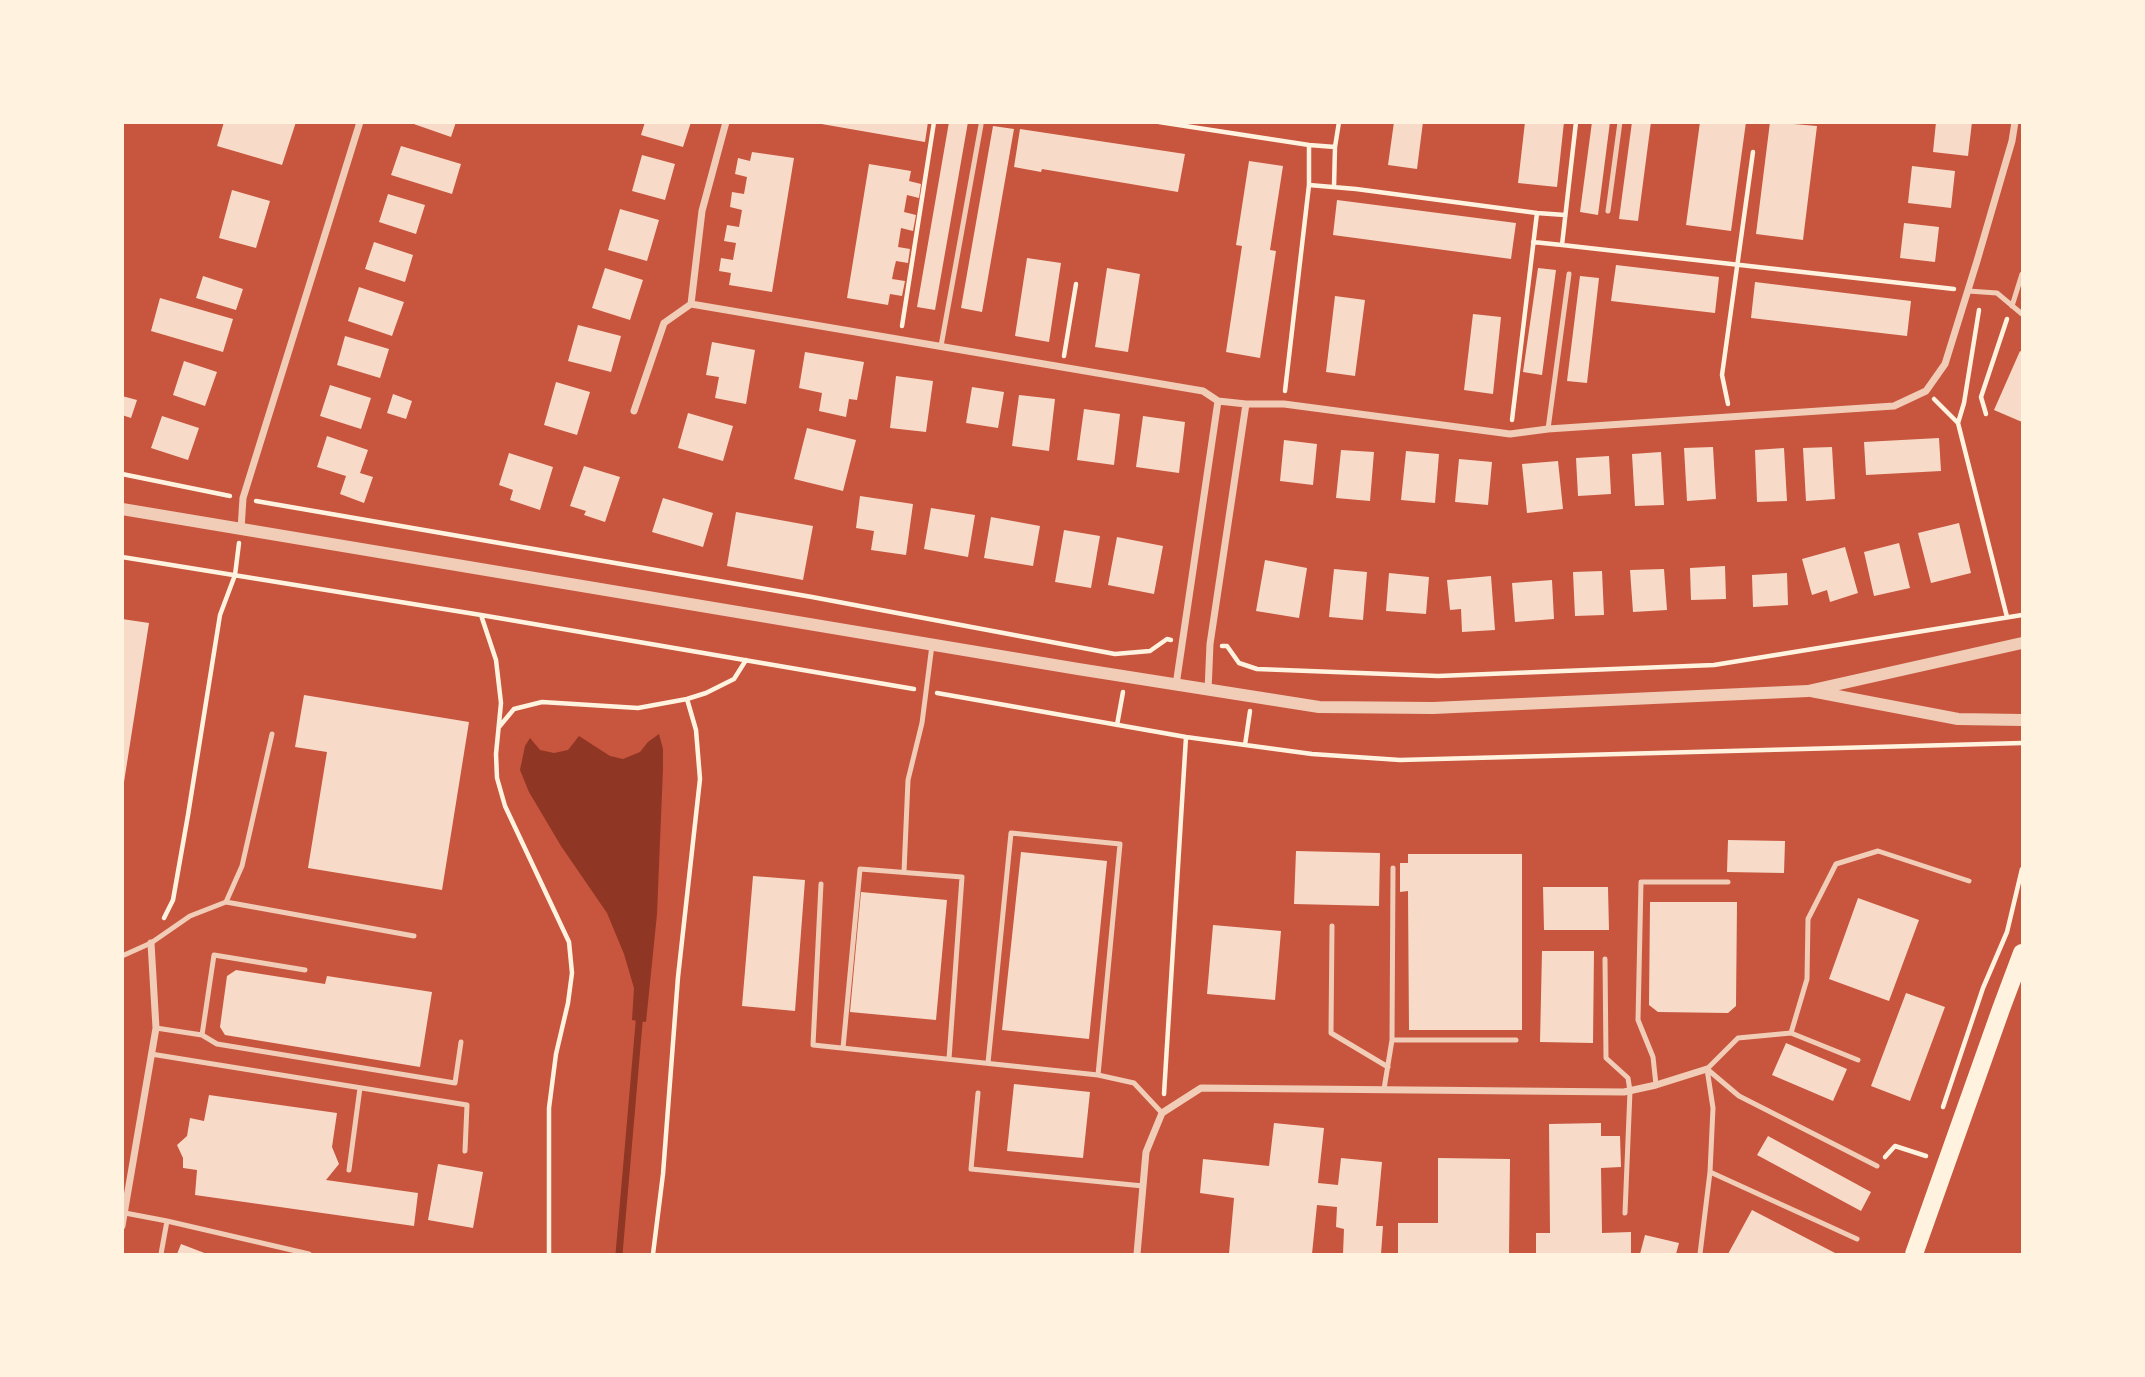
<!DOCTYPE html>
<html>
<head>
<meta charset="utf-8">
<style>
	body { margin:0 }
	#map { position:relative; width:2145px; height:1377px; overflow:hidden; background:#c8553d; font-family:"PT Sans Narrow",sans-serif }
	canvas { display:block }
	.frame { position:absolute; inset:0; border:124px solid #fff3e0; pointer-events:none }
</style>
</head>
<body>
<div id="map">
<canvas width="2145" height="1377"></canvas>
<div class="frame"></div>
</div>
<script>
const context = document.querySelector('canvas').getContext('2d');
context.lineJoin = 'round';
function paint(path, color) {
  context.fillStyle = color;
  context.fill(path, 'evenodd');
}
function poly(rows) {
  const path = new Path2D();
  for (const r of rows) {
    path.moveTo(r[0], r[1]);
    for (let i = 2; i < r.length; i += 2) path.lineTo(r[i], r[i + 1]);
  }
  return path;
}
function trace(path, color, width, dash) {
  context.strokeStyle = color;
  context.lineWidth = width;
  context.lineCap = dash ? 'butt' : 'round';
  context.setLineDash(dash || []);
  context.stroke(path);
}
const water = poly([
	[659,734,663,749,663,768,657,914,646,1022,632,1020,634,988,624,954,607,913,561,846,529,792,520,770,525,746,530,738,540,750,554,753,568,750,579,736,610,756,623,759,640,752,648,742]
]);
const stream = poly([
	[619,1254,640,1012]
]);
const building = poly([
	[224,122,296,122,282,165,217,146],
	[408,122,456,122,451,137],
	[645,122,691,122,683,147,641,135],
	[810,122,928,122,925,142],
	[949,122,968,122,935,310,917,307],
	[1394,122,1423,122,1417,169,1388,165],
	[1525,122,1564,122,1557,187,1518,183],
	[1592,122,1610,122,1598,215,1580,212],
	[1632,122,1651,122,1638,221,1619,219],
	[1700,122,1746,122,1731,231,1686,225],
	[1770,122,1817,126,1803,240,1756,234],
	[1936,122,1972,122,1968,156,1933,152],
	[993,126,1014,129,982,312,961,308],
	[1020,129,1185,154,1178,192,1042,169,1041,172,1014,167],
	[401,146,461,164,452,194,391,175],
	[752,152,794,158,772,292,729,285,731,273,719,271,721,258,733,260,736,243,724,241,727,225,739,227,742,210,730,207,732,192,744,194,747,177,735,174,738,158,750,161],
	[642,155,675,164,665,200,632,191],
	[1249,161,1283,166,1270,250,1276,251,1260,358,1226,352,1242,246,1236,245],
	[869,164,911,171,909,181,921,184,919,198,907,195,904,212,916,215,913,231,901,228,898,247,910,249,908,263,896,261,894,269,892,279,905,281,902,296,890,294,888,305,847,298],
	[1912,166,1955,171,1951,208,1908,203],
	[232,190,270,201,256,248,219,238],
	[388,194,425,205,416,234,379,222],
	[1337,200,1516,223,1511,259,1333,235],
	[620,209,659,220,647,261,608,250],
	[1904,223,1939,227,1935,262,1900,258],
	[374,242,413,255,405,282,365,269],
	[1027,258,1061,263,1049,342,1015,336],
	[1616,265,1719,277,1715,313,1611,301],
	[605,268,643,280,630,320,592,308],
	[1107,268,1140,274,1128,352,1095,347],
	[1538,268,1556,270,1542,375,1523,372],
	[203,276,243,289,236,310,196,298],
	[1580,276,1599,278,1587,383,1567,381],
	[1755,282,1911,301,1907,336,1751,318],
	[359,287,404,302,392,336,348,321],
	[1335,296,1365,300,1355,376,1326,372],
	[160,298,233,319,223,352,151,331],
	[1473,314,1501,317,1493,394,1464,390],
	[578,325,621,336,611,372,568,361],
	[345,336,389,349,380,378,337,365],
	[712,342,755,350,746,404,715,398,719,377,706,375],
	[2020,351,2022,352,2022,422,1994,410],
	[805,352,864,362,857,400,849,399,846,417,819,411,822,393,799,388],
	[184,361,217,372,205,406,173,395],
	[896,376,933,381,926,432,890,428],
	[556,382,590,392,577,435,544,425],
	[330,385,371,398,361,429,320,416],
	[972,387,1004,392,998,428,966,423],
	[393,394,412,401,406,419,387,413],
	[1019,395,1055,399,1049,451,1012,446],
	[122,396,137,400,131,418,122,415],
	[1084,409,1120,414,1114,465,1077,460],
	[688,413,733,426,723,461,678,448],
	[162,416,199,428,188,460,151,448],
	[1143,416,1185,422,1179,473,1136,467],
	[807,428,856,440,843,491,794,479],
	[327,436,368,450,360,473,373,477,364,503,340,494,346,476,317,467],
	[1939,438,1941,471,1866,475,1864,442],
	[1284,440,1317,444,1313,485,1280,481],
	[1713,447,1716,499,1687,501,1684,448],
	[1832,447,1835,499,1806,501,1803,448],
	[1784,448,1787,501,1757,502,1755,450],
	[1341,450,1374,452,1370,501,1336,498],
	[1406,451,1439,454,1435,503,1401,500],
	[1661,452,1664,505,1635,506,1632,454],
	[509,453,553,467,540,510,510,500,513,490,499,485],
	[1609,456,1611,494,1578,496,1576,458],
	[1459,459,1492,462,1488,505,1455,502],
	[1558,461,1563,509,1527,513,1522,464],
	[584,466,620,477,605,522,584,515,586,511,570,506],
	[860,496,913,504,906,555,871,550,874,531,856,528],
	[663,498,713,513,703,547,652,532],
	[931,508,975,515,968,557,924,549],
	[736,512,813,526,803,580,727,566],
	[991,517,1040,526,1033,566,984,558],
	[1959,523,1971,573,1931,583,1918,533],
	[1064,530,1100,536,1091,588,1055,582],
	[1117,537,1163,546,1154,594,1108,585],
	[1899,543,1910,588,1874,596,1864,552],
	[1845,547,1858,593,1830,602,1827,590,1812,595,1802,559],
	[1265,560,1307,568,1299,618,1256,611],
	[1725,566,1726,599,1691,600,1690,568],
	[1334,569,1367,572,1363,620,1329,617],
	[1664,569,1667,610,1633,612,1630,570],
	[1602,571,1604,615,1575,616,1573,572],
	[1389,573,1429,577,1426,614,1386,611],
	[1787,573,1788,605,1753,607,1752,575],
	[1491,576,1495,630,1462,632,1461,609,1450,610,1447,580],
	[1552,580,1554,619,1515,622,1512,583],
	[122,619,149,623,124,782,122,782],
	[304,695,469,722,442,890,308,868,327,752,295,747],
	[1728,840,1785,841,1784,873,1727,872],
	[1296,851,1380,853,1379,906,1294,904],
	[1021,852,1107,861,1089,1039,1002,1030],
	[1408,854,1522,854,1522,1030,1409,1030,1408,891,1400,892,1400,863,1408,863],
	[753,876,805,880,795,1011,742,1006],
	[1543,887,1608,887,1609,930,1544,930],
	[861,892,947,900,936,1020,850,1012],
	[1858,898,1919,920,1889,1001,1829,979],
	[1650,902,1737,902,1736,1006,1728,1013,1658,1012,1649,1005],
	[1213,925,1281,931,1275,1000,1207,994],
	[1542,951,1594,951,1593,1043,1540,1042],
	[236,970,325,984,327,976,432,992,420,1067,225,1035,220,1027,227,976],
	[1906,993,1945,1007,1910,1101,1871,1086],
	[1786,1043,1847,1069,1833,1101,1772,1075],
	[1014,1084,1090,1092,1083,1158,1007,1151],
	[209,1095,337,1113,332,1147,339,1164,326,1180,418,1193,414,1226,195,1195,197,1170,183,1168,183,1158,177,1145,187,1136,190,1118,204,1121],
	[1274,1123,1324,1128,1318,1183,1338,1185,1341,1158,1382,1162,1376,1226,1383,1226,1381,1254,1343,1254,1344,1229,1336,1227,1337,1207,1317,1205,1312,1254,1229,1254,1234,1198,1200,1193,1203,1159,1269,1166],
	[1601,1123,1601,1136,1620,1136,1621,1167,1601,1168,1602,1233,1631,1232,1631,1254,1536,1254,1536,1233,1550,1233,1549,1124],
	[1768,1136,1871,1192,1861,1211,1757,1155],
	[1438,1158,1510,1159,1509,1254,1398,1254,1398,1223,1438,1223],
	[438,1164,483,1172,473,1228,428,1220],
	[1752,1210,1837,1254,1728,1254],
	[1645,1235,1679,1243,1676,1254,1640,1254],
	[181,1244,207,1254,177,1254]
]);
const path = poly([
	[1159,122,1309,145],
	[1309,185,1356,189,1537,213],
	[1334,187,1335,147,1339,122],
	[1533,242,1562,245,1576,122],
	[1562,245,1954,289],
	[902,326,934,122],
	[1064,356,1076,284],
	[1285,391,1309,185,1309,145,1335,147],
	[1934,399,1958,423,2007,617],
	[1728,404,1722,375,1753,152],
	[1986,414,1981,397,2007,319],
	[1512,420,1537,213,1565,215],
	[1958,423,1964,403,1979,310],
	[122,474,230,496],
	[256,501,812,597,1115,654,1150,651,1167,639,1171,640],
	[122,557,481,615,914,689],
	[481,615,496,660,501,703,496,754,497,778,505,806,569,942,572,973,568,1003,556,1054,549,1108,549,1254],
	[1222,646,1227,646,1239,663,1257,669,1438,676,1714,665,2022,615],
	[937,693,1186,737,1312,754,1400,760,2022,743],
	[1117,725,1123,692],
	[499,727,514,709,542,702,638,708,687,699,706,693,734,679,746,660],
	[1245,745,1250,711],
	[164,918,173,900,188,815,220,615,235,575,239,543],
	[1164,1094,1186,737],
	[1943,1107,1983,988,2007,932,2022,869],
	[1885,1157,1895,1146,1926,1156],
	[653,1254,663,1174,678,977,700,779,696,730,687,699]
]);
const service = poly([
	[1608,211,1620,122],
	[1968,291,1997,293,2022,314],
	[2012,306,2022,274],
	[941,346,981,125],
	[1548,429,1569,274],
	[904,872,908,780,922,723,932,645],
	[821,884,813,1045,1098,1075,1134,1083,1162,1113],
	[226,902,414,936],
	[1332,926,1331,1033,1388,1067],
	[122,956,151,943,190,916,226,902,242,866,272,734],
	[1605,959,1606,1058,1628,1078,1630,1091,1625,1213],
	[156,1028,202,1035,217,1044,455,1083,461,1042],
	[1791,1033,1858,1060],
	[202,1035,214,955,305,970],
	[1392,1040,1516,1040],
	[843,1048,860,869,962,877,949,1059],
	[151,1054,467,1105,465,1151],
	[988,1063,1011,833,1120,844,1098,1075],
	[1707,1069,1738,1038,1791,1033,1807,979,1808,919,1836,864,1878,851,1969,881],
	[1707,1069,1739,1096,1877,1166],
	[1656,1085,1653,1057,1638,1020,1641,882,1728,882],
	[1384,1089,1392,1040,1393,868],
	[978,1093,971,1169,1143,1186],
	[349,1170,360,1088],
	[1710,1172,1857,1239],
	[125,1213,167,1221],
	[161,1254,167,1221,309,1254],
	[1700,1254,1710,1172,1713,1108,1707,1069]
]);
const minor = poly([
	[691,304,1203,391,1218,401,1246,404,1284,404,1510,434,1548,429,1894,406,1926,391,1945,364,1977,261,2012,141,2015,122],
	[634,411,664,323,691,304,702,211,726,122],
	[241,529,243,498,360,122],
	[1176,685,1218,401],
	[1208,691,1210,644,1246,404],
	[122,1226,156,1028,151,943],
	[1137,1254,1146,1152,1162,1113,1201,1088,1624,1092,1656,1085,1707,1069]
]);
const tertiary = poly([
	[122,509,1078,669,1319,707,1433,708,1808,691,2022,643],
	[1811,691,1958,719,2022,720]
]);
const primary = poly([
	[1914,1254,2001,1009,2022,953]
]);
paint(water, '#8f3625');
trace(stream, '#8f3625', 7);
paint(building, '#f7dbc8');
trace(path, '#fff3e0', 4.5);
trace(service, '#f1ccb7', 5);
trace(minor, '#f1ccb7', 7);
trace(tertiary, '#f1ccb7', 12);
trace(primary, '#fff3e0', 18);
</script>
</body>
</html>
